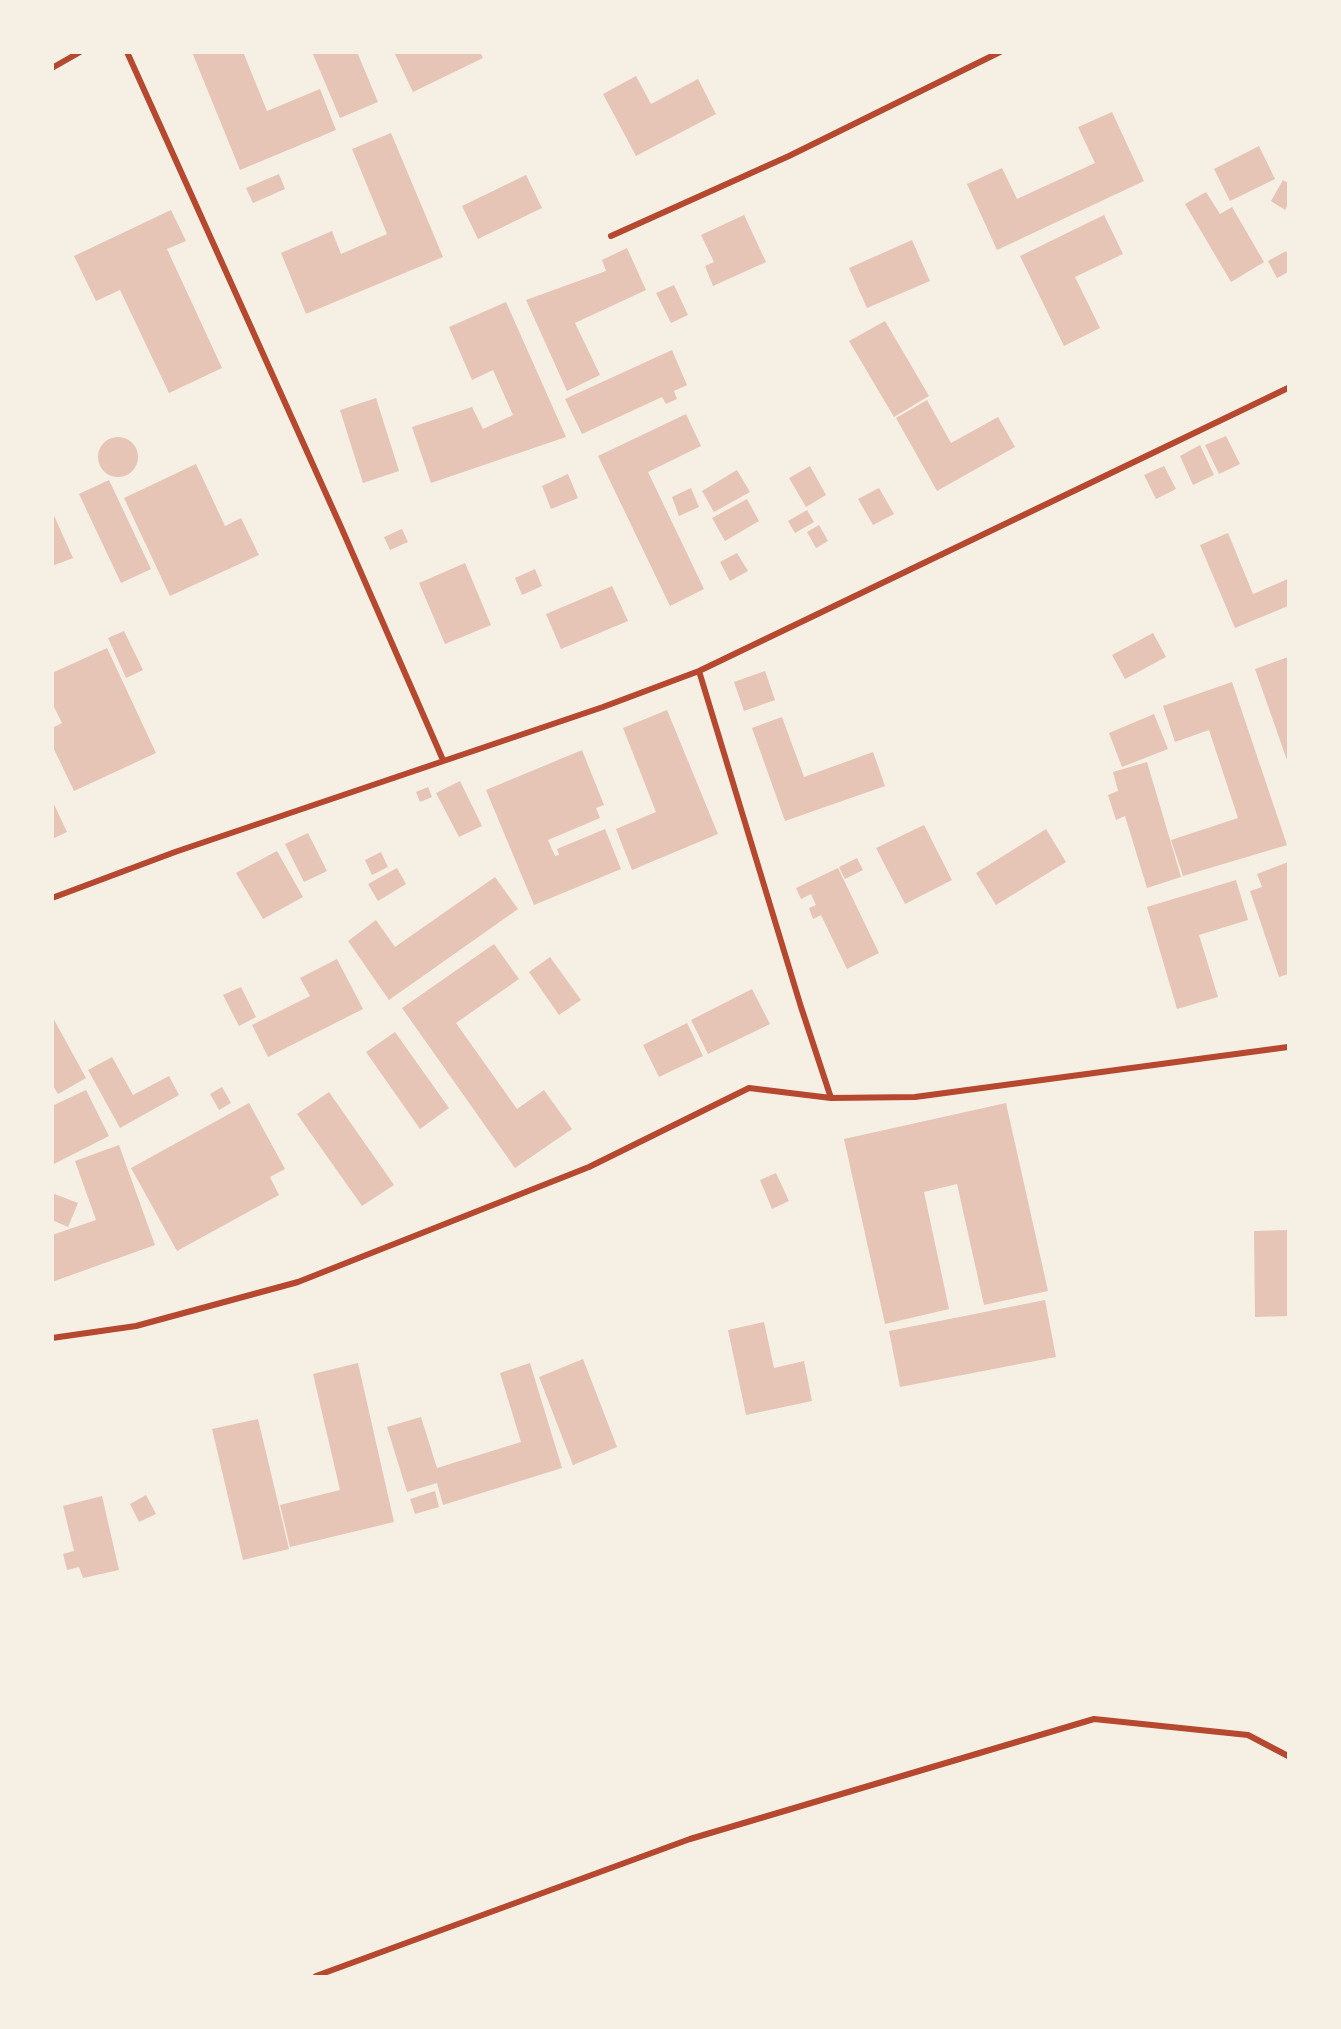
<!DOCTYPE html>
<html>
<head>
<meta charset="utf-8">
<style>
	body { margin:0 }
	#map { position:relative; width:1341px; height:2029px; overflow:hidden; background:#f6efe4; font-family:"Open Sans",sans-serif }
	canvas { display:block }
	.frame { position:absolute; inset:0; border:54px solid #f6efe4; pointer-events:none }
</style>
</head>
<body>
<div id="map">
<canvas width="1341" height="2029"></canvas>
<div class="frame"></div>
</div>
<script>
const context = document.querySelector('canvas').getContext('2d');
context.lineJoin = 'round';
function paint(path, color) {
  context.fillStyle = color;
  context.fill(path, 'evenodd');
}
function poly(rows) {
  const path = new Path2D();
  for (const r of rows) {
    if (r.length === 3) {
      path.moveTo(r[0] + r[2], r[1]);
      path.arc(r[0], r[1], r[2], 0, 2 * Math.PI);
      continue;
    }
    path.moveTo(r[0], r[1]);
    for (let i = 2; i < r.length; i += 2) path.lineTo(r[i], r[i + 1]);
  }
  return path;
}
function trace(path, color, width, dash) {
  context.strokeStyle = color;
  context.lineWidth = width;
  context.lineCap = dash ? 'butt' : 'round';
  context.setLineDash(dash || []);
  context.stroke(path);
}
const building = poly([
	[192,52,243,52,267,111,320,89,336,130,240,170],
	[312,52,357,52,378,102,340,118],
	[394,52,480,52,483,58,413,92],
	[636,76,651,104,698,79,716,114,636,156,603,94],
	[1112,112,1144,181,997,250,967,184,1002,168,1017,199,1095,163,1078,127],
	[391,133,443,257,306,314,281,253,332,231,341,254,387,234,352,149],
	[1259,146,1275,179,1230,201,1214,169],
	[279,174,285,189,253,203,246,188],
	[526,175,542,208,478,239,462,206],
	[1283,180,1288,183,1288,204,1285,210,1271,201],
	[1206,192,1220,214,1232,207,1264,262,1231,282,1185,204],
	[171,210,186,241,167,249,222,368,169,393,120,290,96,301,74,256],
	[744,215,766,262,713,286,705,266,714,262,701,235],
	[1104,215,1123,254,1075,277,1100,328,1064,346,1020,256],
	[912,240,930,281,867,308,849,268],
	[627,248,646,290,575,323,600,375,567,391,526,300,606,271,602,260],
	[1286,251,1288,256,1288,272,1277,278,1268,261],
	[674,285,688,315,671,323,656,293],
	[506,302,566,437,431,483,412,427,472,407,483,429,513,415,493,370,472,380,449,327],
	[885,321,929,396,894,417,849,341],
	[672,350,687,385,674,391,677,399,666,404,662,397,582,434,565,399],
	[376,398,399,471,363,483,340,410],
	[927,400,951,443,998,417,1015,447,937,491,896,418],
	[686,414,701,446,648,472,704,589,670,606,598,456],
	[1226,436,1240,464,1219,474,1205,445],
	[118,457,20],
	[1200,445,1214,475,1193,485,1180,456],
	[196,464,225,526,241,518,259,555,170,596,124,498],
	[810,466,826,495,806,507,789,478],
	[1164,466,1176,489,1156,499,1144,475],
	[737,470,750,492,714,512,702,491],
	[568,474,578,498,551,509,542,486],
	[109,480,151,569,121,583,79,494],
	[691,488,699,507,679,516,672,497],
	[879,488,894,514,873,525,858,499],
	[747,499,759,521,725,541,712,518],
	[807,510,814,522,795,533,788,521],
	[52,511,73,558,52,566],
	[819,525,828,541,816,548,807,532],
	[402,529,408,542,390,550,384,537],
	[1228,533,1253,594,1288,579,1288,606,1235,628,1200,545],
	[737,553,748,571,730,581,720,562],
	[465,563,491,625,445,644,419,583],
	[535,569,542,586,522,595,515,578],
	[612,586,628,621,561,649,546,614],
	[124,631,143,670,126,678,108,638],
	[1153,633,1166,657,1125,679,1112,655],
	[107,648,156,753,74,791,52,745,52,728,62,723,52,703,52,673],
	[1288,657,1288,763,1255,669],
	[765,671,775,700,744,711,734,682],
	[1232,682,1287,845,1183,876,1171,840,1238,818,1209,730,1175,742,1163,706],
	[667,710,718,834,632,870,616,829,656,812,623,728],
	[1154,714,1168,749,1122,767,1109,733],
	[782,717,804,777,873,752,885,786,785,821,752,728],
	[582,750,604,805,596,808,600,818,548,840,555,856,559,855,557,849,605,829,621,869,534,905,486,790],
	[1147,762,1181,877,1147,888,1125,816,1116,820,1108,795,1118,791,1113,772],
	[460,781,482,826,459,837,436,793],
	[428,787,432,797,420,802,416,792],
	[52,800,67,832,52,839],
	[924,825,952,880,905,904,876,848],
	[1046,829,1066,862,996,905,976,873],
	[308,833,327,871,304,882,285,844],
	[277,851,303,897,263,919,236,873],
	[381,852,388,867,372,875,365,860],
	[857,858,863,870,845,879,839,867],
	[1288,862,1288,974,1279,977,1250,891,1262,887,1257,874],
	[397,868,406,884,378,901,368,884],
	[838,868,879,953,847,969,821,915,813,919,809,908,816,905,811,894,801,899,796,888],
	[495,877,518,909,389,1000,348,941,376,920,395,947],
	[1236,880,1248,920,1199,935,1218,997,1177,1009,1147,907],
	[494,944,519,979,456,1023,517,1109,544,1090,572,1129,515,1168,402,1008],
	[550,957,581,1000,559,1015,529,972],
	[337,959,363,1009,268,1057,252,1025,310,996,300,978],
	[241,987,256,1017,239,1026,223,995],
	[752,989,770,1024,708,1054,691,1020],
	[52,1016,86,1078,58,1094,52,1084],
	[687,1023,703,1056,659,1077,643,1045],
	[395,1032,449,1108,420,1129,366,1052],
	[112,1057,133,1095,169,1076,179,1095,120,1128,88,1070],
	[222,1087,231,1103,219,1110,210,1094],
	[86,1090,109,1136,52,1165,52,1106],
	[329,1092,394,1185,362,1206,297,1114],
	[249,1103,285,1169,270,1177,279,1195,177,1251,131,1168],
	[1006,1103,1048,1291,984,1305,957,1184,924,1192,949,1309,885,1324,844,1139],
	[119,1145,155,1245,52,1282,52,1235,96,1220,75,1161],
	[776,1173,789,1201,772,1209,760,1180],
	[52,1193,78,1203,68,1227,52,1220],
	[1288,1230,1288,1316,1255,1317,1254,1231],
	[1045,1300,1056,1357,900,1387,889,1331],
	[764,1322,774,1368,804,1361,812,1401,746,1415,728,1330],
	[583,1359,617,1447,573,1465,539,1377],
	[358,1363,394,1522,290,1547,280,1505,340,1490,313,1374],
	[530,1363,562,1468,443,1505,437,1483,407,1492,387,1427,421,1417,437,1468,521,1442,500,1373],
	[258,1419,289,1549,243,1560,212,1429],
	[435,1491,439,1507,415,1514,410,1499],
	[146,1495,156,1514,139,1522,130,1504],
	[102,1496,119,1570,83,1578,79,1567,67,1570,63,1554,74,1551,63,1506]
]);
const minor = poly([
	[127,52,341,527,443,760],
	[52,68,80,52],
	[611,236,789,156,1000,52],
	[699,671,801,1007,831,1098,915,1097,1288,1047],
	[52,898,175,852,603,707,699,671,1288,388],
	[52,1338,136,1326,298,1282,589,1167,749,1088,831,1098],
	[316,1976,690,1839,1094,1719,1248,1735,1288,1756]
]);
paint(building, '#e6c5b7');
trace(minor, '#b5482f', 6);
</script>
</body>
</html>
